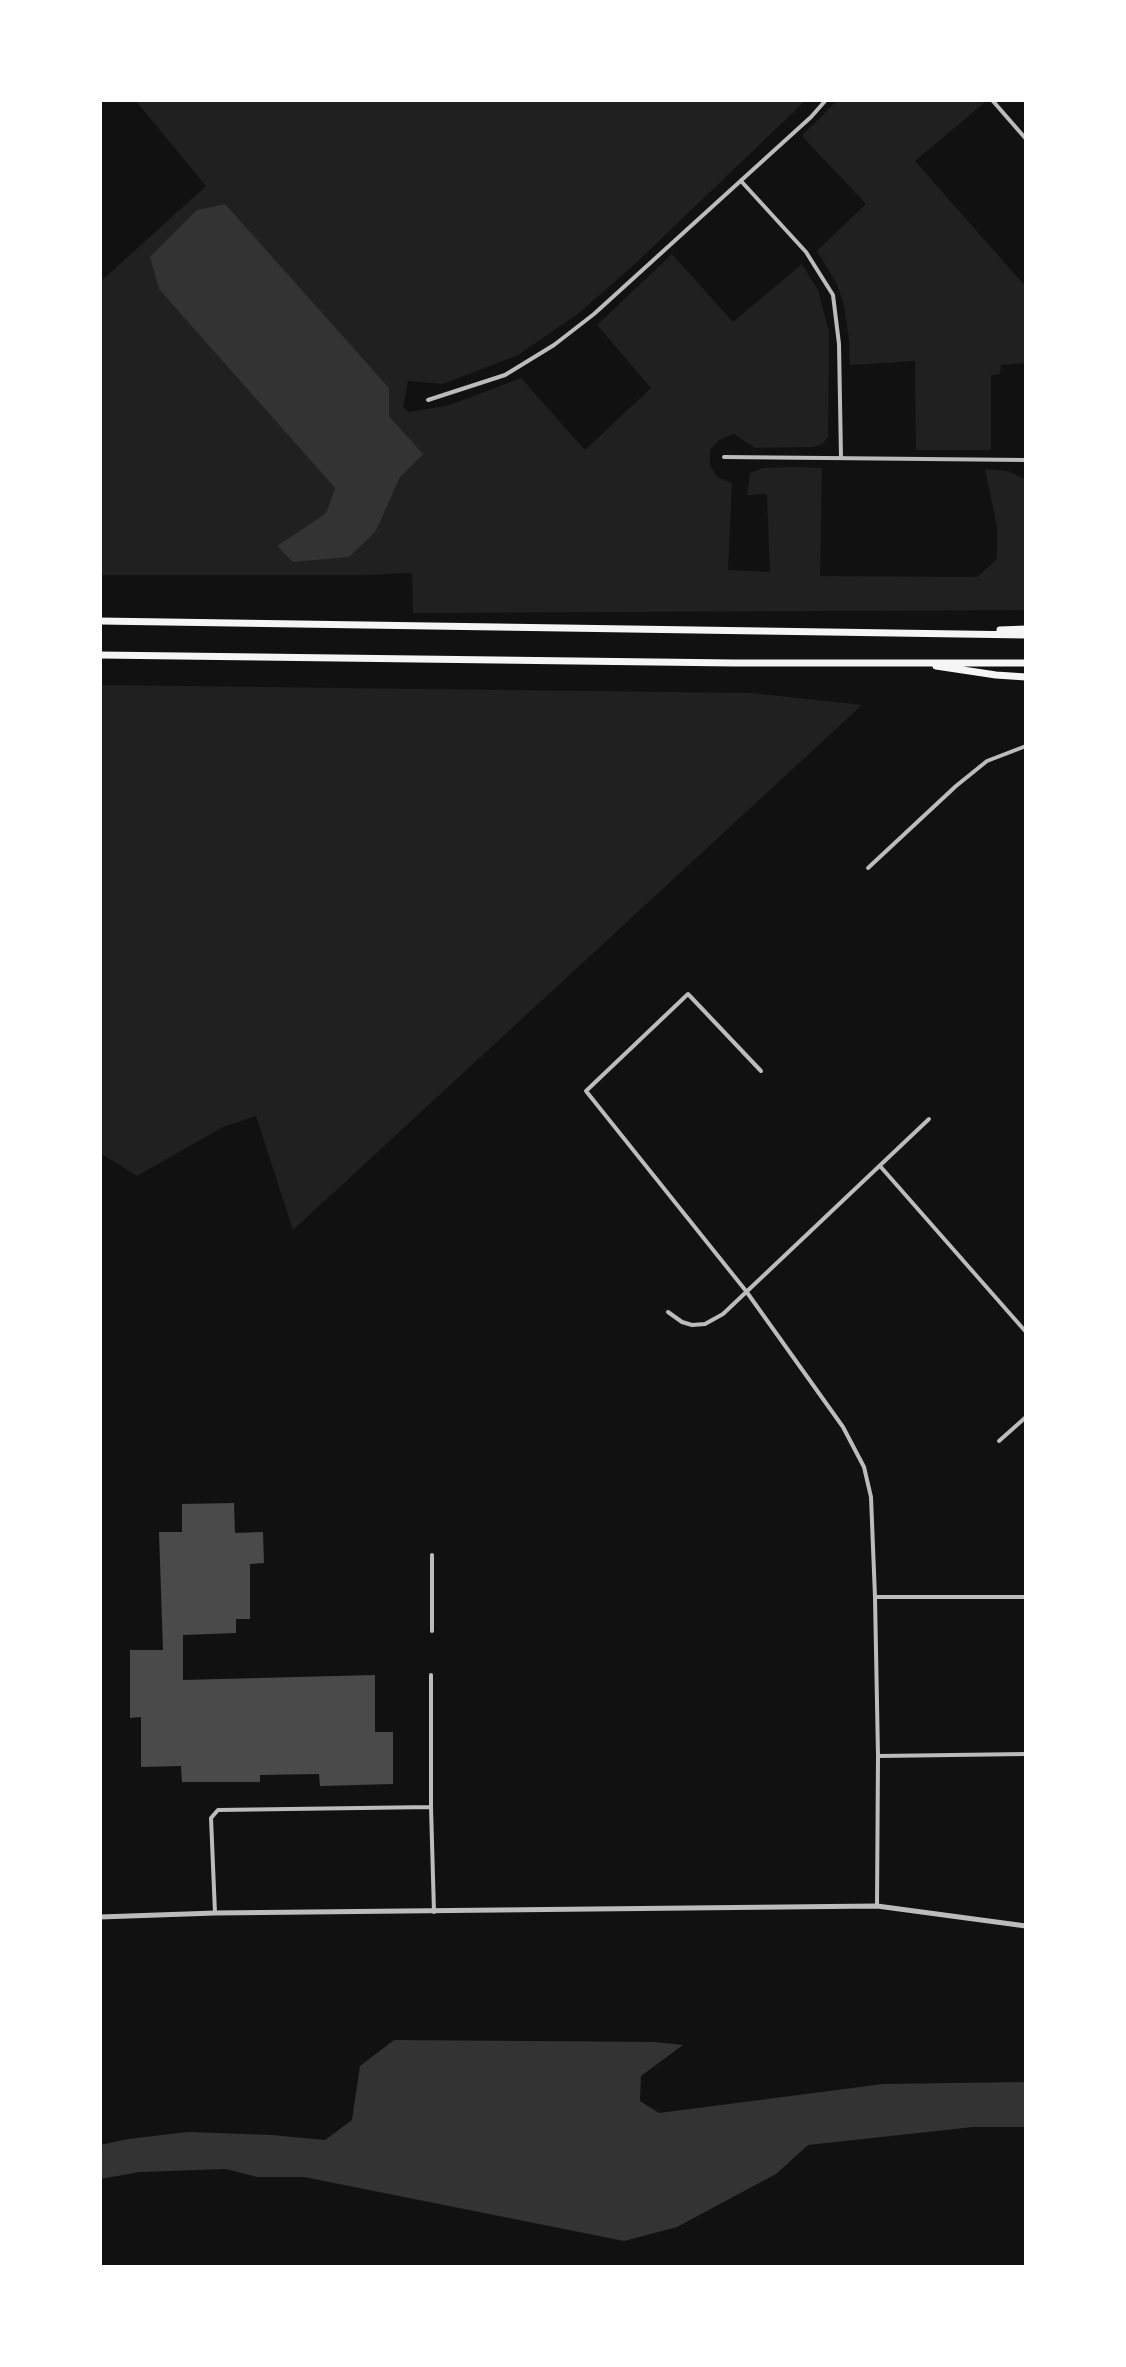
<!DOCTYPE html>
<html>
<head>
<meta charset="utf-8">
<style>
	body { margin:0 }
	#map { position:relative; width:1126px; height:2367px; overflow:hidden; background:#111; font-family:"Roboto Condensed",sans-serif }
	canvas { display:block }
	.frame { position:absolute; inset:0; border:102px solid #fff; pointer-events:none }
</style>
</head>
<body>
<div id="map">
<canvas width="1126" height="2367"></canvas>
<div class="frame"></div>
</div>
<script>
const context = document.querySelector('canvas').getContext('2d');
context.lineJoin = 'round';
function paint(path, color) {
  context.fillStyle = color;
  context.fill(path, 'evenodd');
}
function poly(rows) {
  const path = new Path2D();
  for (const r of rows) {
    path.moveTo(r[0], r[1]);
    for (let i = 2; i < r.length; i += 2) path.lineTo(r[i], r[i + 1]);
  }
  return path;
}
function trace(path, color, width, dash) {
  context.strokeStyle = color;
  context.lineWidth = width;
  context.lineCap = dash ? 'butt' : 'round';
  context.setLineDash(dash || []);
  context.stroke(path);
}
const green = poly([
	[135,100,806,100,635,264,579,313,518,355,443,384,408,381,403,407,409,412,450,405,521,378,585,450,651,388,597,325,672,254,733,322,802,264,818,290,829,332,828,437,822,444,814,447,755,448,734,434,719,440,710,450,710,465,717,477,732,483,728,570,770,572,767,494,747,495,750,473,763,468,795,467,822,468,820,576,977,577,997,559,997,527,985,469,1008,471,1026,480,1026,610,413,613,412,573,364,575,100,575,100,282,206,186],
	[225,205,388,387,389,416,402,433,400,477,376,531,291,562,277,546,326,513,335,488,319,469,197,210],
	[838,100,982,100,984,103,915,161,1026,287,1026,363,1001,365,1000,374,991,375,991,450,916,450,915,361,850,365,849,339,844,306,837,284,817,251,866,204,802,136],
	[100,685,752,693,862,705,293,1230,256,1116,223,1127,137,1176,103,1155,100,1157]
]);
const water = poly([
	[225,204,389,388,389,416,423,454,400,477,376,531,349,557,292,562,277,546,326,513,335,488,159,289,150,257,197,210],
	[394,2040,655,2042,683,2045,641,2076,640,2101,659,2113,883,2084,1026,2082,1026,2127,973,2127,808,2145,776,2174,677,2227,624,2241,304,2177,257,2177,226,2169,140,2172,100,2179,100,2145,128,2139,188,2132,272,2135,325,2140,352,2120,360,2066]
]);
const building = poly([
	[234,1503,235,1533,263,1532,264,1563,250,1564,250,1619,236,1619,236,1633,183,1635,183,1680,375,1675,375,1732,393,1732,393,1784,320,1786,319,1774,260,1775,260,1782,182,1782,181,1766,141,1767,141,1717,130,1718,130,1650,163,1650,159,1532,182,1532,182,1504]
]);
const minor = poly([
	[992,100,1026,139],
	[741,181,806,252,833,295,839,344,841,457],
	[428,400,505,375,554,345,594,314,811,117,826,100],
	[724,457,1026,460],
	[868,868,956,786,987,761,1026,746],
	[761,1071,688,994,586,1091,746,1291,843,1427,864,1467,871,1497,875,1597,878,1756,877,1906],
	[880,1166,1026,1332],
	[668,1312,682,1322,692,1325,705,1324,723,1314,929,1119],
	[999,1441,1026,1417],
	[875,1597,1026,1597],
	[432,1631,432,1555],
	[431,1675,431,1807,434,1912],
	[878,1756,1026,1754],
	[215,1913,211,1818,218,1810,431,1807]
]);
const tertiary = poly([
	[100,1917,215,1913,877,1906,1026,1926]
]);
const motorway = poly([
	[100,621,1026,635],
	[1000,630,1026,629],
	[100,655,734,663,1026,663],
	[936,666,996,675,1026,677]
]);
paint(green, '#202020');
paint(water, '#333');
paint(building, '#4a4a4a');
trace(minor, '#bcbcbc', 4);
trace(tertiary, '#bcbcbc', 5);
trace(motorway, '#f5f5f5', 7);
</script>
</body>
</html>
